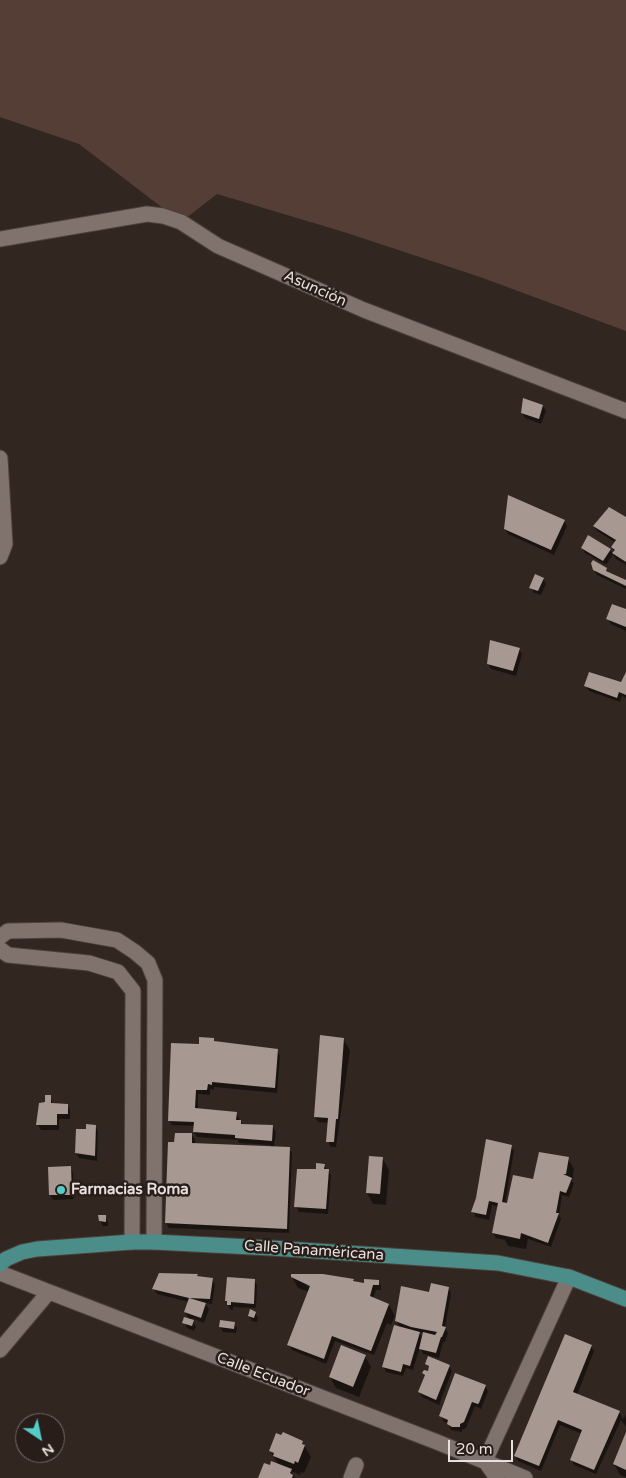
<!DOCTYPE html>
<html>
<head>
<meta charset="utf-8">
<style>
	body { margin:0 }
	#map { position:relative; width:626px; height:1478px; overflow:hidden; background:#322621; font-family:"Varela Round",sans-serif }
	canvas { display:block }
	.north { position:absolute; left:15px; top:1413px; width:50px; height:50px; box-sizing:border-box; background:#281d18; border:1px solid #756b66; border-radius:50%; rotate:146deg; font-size:14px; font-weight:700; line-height:20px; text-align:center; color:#e8e0dc }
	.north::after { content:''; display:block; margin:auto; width:18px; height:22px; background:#54cdc8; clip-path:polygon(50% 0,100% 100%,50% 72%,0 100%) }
	.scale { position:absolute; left:448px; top:1440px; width:65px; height:22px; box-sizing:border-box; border:2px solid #e8e0dc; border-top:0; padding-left:6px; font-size:15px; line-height:18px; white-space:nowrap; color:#e8e0dc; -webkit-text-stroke:4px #281d18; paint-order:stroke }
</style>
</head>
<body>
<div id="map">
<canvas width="626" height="1478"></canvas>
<div class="north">N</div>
<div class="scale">20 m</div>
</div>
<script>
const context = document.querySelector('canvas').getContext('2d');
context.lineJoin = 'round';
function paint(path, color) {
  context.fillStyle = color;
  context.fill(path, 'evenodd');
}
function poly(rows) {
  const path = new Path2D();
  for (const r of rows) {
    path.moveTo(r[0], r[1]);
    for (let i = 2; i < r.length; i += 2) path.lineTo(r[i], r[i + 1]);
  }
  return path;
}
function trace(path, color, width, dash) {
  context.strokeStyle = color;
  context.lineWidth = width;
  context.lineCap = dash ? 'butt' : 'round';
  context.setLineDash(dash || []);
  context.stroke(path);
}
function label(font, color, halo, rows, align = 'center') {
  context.font = font + ' "Varela Round",sans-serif';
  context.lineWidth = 5;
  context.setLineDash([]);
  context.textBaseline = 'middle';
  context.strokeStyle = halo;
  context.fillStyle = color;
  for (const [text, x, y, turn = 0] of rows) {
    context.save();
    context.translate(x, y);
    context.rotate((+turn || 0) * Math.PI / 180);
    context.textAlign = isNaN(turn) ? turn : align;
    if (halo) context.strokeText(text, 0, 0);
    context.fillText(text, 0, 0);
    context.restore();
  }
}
const green = poly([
	[0,0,626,0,626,331,480,277,347,233,217,194,181,222,79,144,0,117]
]);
const shadow = poly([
	[543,406,546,411,541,424,525,418,522,413],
	[626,519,626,565,616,559,613,554,615,552,612,548,616,543,597,531,594,526],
	[564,521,567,526,554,555,508,534,505,529],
	[582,548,610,550,613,554,606,565,585,553],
	[606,569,608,573,626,581,626,589,597,575,594,570],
	[543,579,546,584,541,595,534,593,531,587],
	[626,610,626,631,611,624,608,619],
	[519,649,522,654,516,676,491,669,488,664],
	[626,675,626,698,622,696,620,702,589,691,586,686,622,684],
	[343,1039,350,1050,336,1147,331,1147,328,1141,329,1123,318,1122,315,1117,319,1065],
	[214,1040,215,1043,277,1050,280,1056,277,1093,214,1087,214,1090,210,1089,210,1095,198,1094,198,1110,236,1113,243,1125,273,1127,276,1132,274,1147,289,1148,292,1153,289,1233,169,1228,166,1223,169,1143,176,1143,192,1135,195,1140,195,1144,270,1147,270,1145,239,1143,238,1140,197,1137,194,1132,195,1126,172,1125,169,1120,200,1046],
	[50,1096,53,1104,67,1105,70,1110,70,1119,59,1119,59,1130,41,1130,38,1125],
	[95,1126,98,1131,97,1161,79,1158,76,1153,87,1130],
	[511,1146,514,1151,505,1204,532,1180,568,1159,574,1169,572,1181,574,1184,569,1197,562,1195,559,1215,561,1219,551,1247,528,1239,526,1249,508,1246,505,1240,496,1238,493,1233,498,1207,492,1205,489,1220,476,1217,473,1212],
	[383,1159,389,1170,386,1205,373,1204,367,1193],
	[324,1165,331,1175,328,1214,299,1212,296,1206,317,1170],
	[70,1167,73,1172,74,1199,53,1200,50,1195],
	[105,1216,108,1222,108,1226,103,1226,100,1221],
	[197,1275,199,1277,212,1279,215,1284,212,1304,205,1303,209,1309,204,1323,191,1318,196,1327,194,1331,187,1328,184,1322,190,1320,185,1312,189,1302,157,1294,154,1289],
	[292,1277,353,1280,355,1282,365,1284,378,1281,381,1286,381,1290,376,1290,373,1299,389,1305,395,1316,391,1325,387,1323,374,1355,335,1341,326,1364,292,1350,289,1345,309,1292,298,1288],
	[305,1285,312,1285,317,1290],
	[254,1280,257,1285,256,1308,233,1307,233,1310,231,1310,226,1301],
	[448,1288,451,1293,445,1328,448,1333,445,1342,443,1342,439,1358,423,1354,420,1347,413,1370,406,1368,403,1376,386,1372,383,1366,400,1328,396,1321,430,1293],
	[419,1332,424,1333,423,1339],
	[255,1313,258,1318,257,1322,252,1321,249,1315],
	[221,1322,234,1323,237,1328,236,1333,223,1332,220,1327],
	[591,1346,594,1351,577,1395,619,1412,623,1419,626,1415,626,1427,621,1420,596,1474,574,1465,572,1460,582,1434,560,1425,541,1471,518,1461,515,1456],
	[365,1356,371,1367,359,1397,336,1388,330,1377],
	[427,1364,449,1366,452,1371,439,1405,422,1397,419,1392,426,1377,423,1373,429,1372,430,1369],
	[485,1386,488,1391,481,1409,475,1406,466,1428,462,1430,462,1432,451,1430,448,1423,444,1422,441,1416],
	[626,1435,626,1477,620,1475,614,1464],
	[302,1442,311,1457,304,1473,301,1472,300,1475,291,1471,295,1478,260,1478,270,1466,279,1465,270,1451]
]);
const building = poly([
	[523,398,543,405,539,419,521,413],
	[508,495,565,520,551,550,504,529],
	[609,507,626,517,626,562,612,553,615,550,611,547,616,540,593,526],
	[588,535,611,549,603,561,581,548],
	[593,560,607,568,606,571,626,580,626,586,593,570,591,563],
	[535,574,544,578,538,591,529,588],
	[612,604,626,609,626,627,606,619],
	[490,640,520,648,513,671,487,664],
	[589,672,621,682,626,672,626,695,619,692,617,698,584,686],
	[320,1035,344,1038,338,1119,336,1119,334,1142,326,1142,328,1118,314,1117],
	[199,1037,214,1038,214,1041,278,1049,275,1088,212,1082,212,1085,208,1084,207,1090,196,1090,195,1108,237,1112,236,1120,241,1120,241,1124,273,1125,272,1141,235,1138,235,1135,193,1132,194,1122,168,1121,171,1043,199,1044],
	[45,1095,51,1095,51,1103,68,1104,68,1114,57,1114,57,1125,36,1125,39,1103,45,1102],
	[86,1124,96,1125,95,1156,75,1153,76,1129,86,1129],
	[175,1133,192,1133,192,1143,290,1147,287,1229,165,1223,168,1142,174,1142],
	[486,1139,512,1145,502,1202,507,1203,513,1175,533,1179,539,1152,569,1157,566,1174,563,1174,572,1178,566,1193,560,1191,556,1213,559,1213,548,1243,521,1233,520,1239,492,1233,498,1203,489,1201,486,1215,471,1212,476,1198],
	[369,1156,383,1157,380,1194,366,1193],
	[316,1163,325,1164,324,1169,329,1169,326,1209,294,1207,297,1169,316,1169],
	[71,1166,72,1195,49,1195,48,1167],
	[98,1215,106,1215,106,1222,99,1221],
	[159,1273,198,1274,197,1276,213,1278,210,1299,189,1298,206,1303,201,1318,184,1312,189,1298,152,1289],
	[291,1274,323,1274,354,1279,353,1281,364,1283,364,1279,379,1280,379,1285,373,1285,370,1296,389,1304,371,1351,332,1336,324,1359,287,1345,310,1286,291,1277],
	[227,1277,255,1279,254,1304,231,1302,231,1305,227,1305,227,1301,225,1301],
	[431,1283,449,1287,442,1326,446,1327,442,1337,441,1337,436,1353,419,1349,423,1332,435,1335,437,1332,411,1327,395,1321,401,1286,429,1292],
	[250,1309,256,1312,254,1318,248,1316],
	[184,1317,194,1320,192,1326,182,1323],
	[220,1320,235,1322,234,1329,219,1327],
	[394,1325,420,1332,410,1366,403,1364,401,1372,382,1367],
	[565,1334,592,1345,573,1392,620,1411,594,1470,570,1460,582,1430,558,1420,539,1466,514,1456],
	[341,1345,366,1355,353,1387,329,1377],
	[428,1356,450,1365,436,1400,418,1392,425,1375,422,1373,424,1370,428,1371,429,1366,425,1364],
	[455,1373,486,1385,479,1403,478,1404,472,1402,464,1422,460,1424,460,1427,452,1427,447,1424,448,1420,439,1416],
	[283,1432,303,1441,302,1444,305,1445,298,1463,295,1461,294,1464,273,1456,274,1453,269,1451,276,1433,281,1435],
	[626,1432,626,1470,613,1464],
	[271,1461,292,1469,290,1473,293,1475,292,1478,258,1478,264,1463,270,1465]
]);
const minor = poly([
	[0,239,147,214,163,216,181,222,218,246,364,310,626,411],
	[0,458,5,544,0,557],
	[0,937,8,931,61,930,117,940,135,952,148,963,155,980,154,1242],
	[0,949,8,955,89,963,118,972,133,991,132,1242],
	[0,1273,437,1442,525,1478],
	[0,1350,48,1293],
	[351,1478,356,1465],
	[497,1478,485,1461,569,1277]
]);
const major = poly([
	[0,1264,6,1259,22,1252,37,1249,132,1242,154,1242,271,1248,498,1263,569,1277,626,1299]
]);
const markers = [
	[61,1190,5,"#54cdc8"]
];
const streetNames = [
	["Asunción",315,289,24],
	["Calle Panaméricana",314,1251,4],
	["Calle Ecuador",263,1375,21]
];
const poiNames = [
	["Farmacias Roma",71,1190]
];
paint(green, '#543e35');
paint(shadow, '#0007');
paint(building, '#a79891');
trace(minor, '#4b413d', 17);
trace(major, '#4b413d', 17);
trace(minor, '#80726c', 15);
trace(major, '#4b8e89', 15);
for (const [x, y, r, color] of markers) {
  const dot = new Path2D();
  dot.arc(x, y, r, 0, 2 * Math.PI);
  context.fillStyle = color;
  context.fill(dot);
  trace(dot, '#281d18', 2);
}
label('15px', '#e8e0dc', '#281d18', streetNames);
label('bold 15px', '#e8e0dc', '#281d18', poiNames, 'left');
</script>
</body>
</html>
